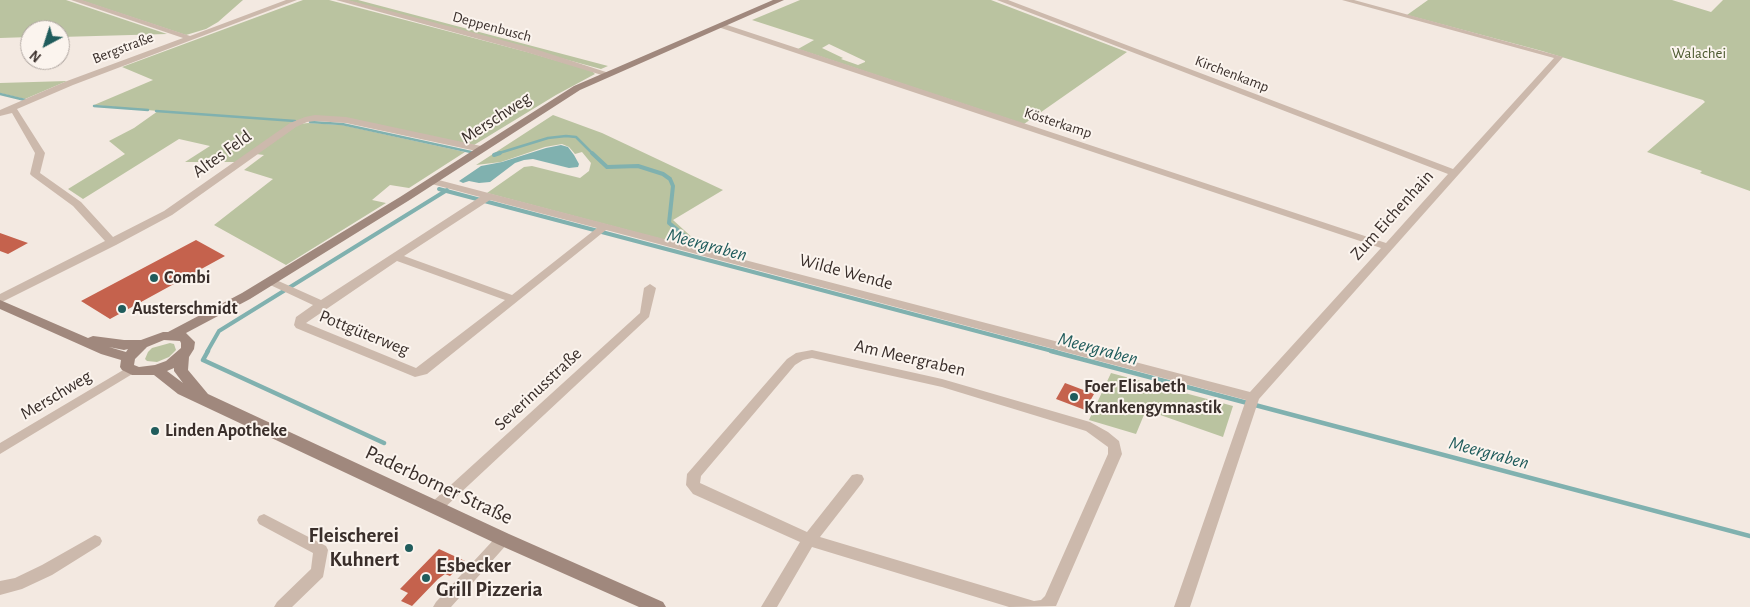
<!DOCTYPE html>
<html>
<head>
<meta charset="utf-8">
<style>
	body { margin:0 }
	#map { position:relative; width:1750px; height:607px; overflow:hidden; background:#f3e9e1; font-family:"Alegreya Sans",sans-serif }
	canvas { display:block }
	.north { position:absolute; left:20px; top:20px; width:50px; height:50px; box-sizing:border-box; background:#fbf4ee; border:1px solid #aea5a0; border-radius:50%; rotate:220deg; font-size:14px; font-weight:700; line-height:20px; text-align:center; color:#3a2f2b }
	.north::after { content:''; display:block; margin:auto; width:18px; height:22px; background:#205c5c; clip-path:polygon(50% 0,100% 100%,50% 72%,0 100%) }
</style>
</head>
<body>
<div id="map">
<canvas width="1750" height="607"></canvas>
<div class="north">N</div>
</div>
<script>
const context = document.querySelector('canvas').getContext('2d');
context.lineJoin = 'round';
function paint(path, color) {
  context.fillStyle = color;
  context.fill(path, 'evenodd');
}
function poly(rows) {
  const path = new Path2D();
  for (const r of rows) {
    path.moveTo(r[0], r[1]);
    for (let i = 2; i < r.length; i += 2) path.lineTo(r[i], r[i + 1]);
  }
  return path;
}
function trace(path, color, width, dash) {
  context.strokeStyle = color;
  context.lineWidth = width;
  context.lineCap = dash ? 'butt' : 'round';
  context.setLineDash(dash || []);
  context.stroke(path);
}
function label(font, color, halo, rows, align = 'center') {
  context.font = font + ' "Alegreya Sans",sans-serif';
  context.lineWidth = 4;
  context.setLineDash([]);
  context.textBaseline = 'middle';
  context.strokeStyle = halo;
  context.fillStyle = color;
  for (const [text, x, y, turn = 0] of rows) {
    context.save();
    context.translate(x, y);
    context.rotate((+turn || 0) * Math.PI / 180);
    context.textAlign = isNaN(turn) ? turn : align;
    if (halo) context.strokeText(text, 0, 0);
    context.fillText(text, 0, 0);
    context.restore();
  }
}
const green = poly([
	[0,0,66,0,167,34,60,37,60,30,30,30,30,37,0,38],
	[80,0,243,0,218,22,206,29,186,35],
	[303,0,329,0,527,52,592,71,595,74,556,95,474,145,345,119,301,119,237,162,185,162,210,146,179,139,83,199,68,189,125,154,109,141,134,128,158,111,94,105,153,80,122,67],
	[346,0,358,0,608,66,601,69],
	[800,0,991,0,1127,52,1024,124,798,49,814,40,752,20],
	[829,44,865,61,865,62,858,65,841,59,843,58,822,48],
	[1428,0,1672,0,1711,12,1723,0,1750,0,1750,191,1700,173,1702,171,1647,152,1705,102,1703,100,1542,51,1407,15],
	[67,81,25,99,0,93,0,83],
	[553,115,602,133,723,190,673,220,707,251,487,193,524,167,532,166,580,178,589,171,591,163,582,152,575,154,569,147,562,144,545,147,501,162,476,165],
	[308,123,342,125,465,152,409,188,390,185,372,200,386,203,286,265,214,225,273,179,244,170,264,155,256,154,299,124],
	[170,343,174,344,176,350,169,357,157,362,147,361,145,359,148,352,152,348],
	[1111,373,1233,406,1223,437,1146,410,1136,434,1089,420]
]);
const water = poly([
	[561,145,568,147,574,155,579,164,578,167,569,168,533,159,524,160,515,163,490,182,479,183,469,181,463,183,459,181,481,166,502,162,546,148]
]);
const streamFar2 = poly([
	[0,94,25,100],
	[94,106,148,110],
	[156,111,295,121],
	[310,122,342,124,471,152],
	[496,154,548,138,566,136,576,137,593,154]
]);
const streamFar1 = poly([
	[592,153,607,167,638,166,663,174,670,179,673,186,669,223,695,244,696,250],
	[494,155,500,153],
	[439,189,1056,352],
	[207,352,219,331,447,190]
]);
const stream = poly([
	[208,351,203,360,384,443],
	[1051,351,1750,536]
]);
const building = poly([
	[0,233,28,243,8,254,0,251],
	[196,240,225,256,110,319,81,301],
	[1065,383,1094,394,1085,410,1056,399],
	[439,549,465,561,450,576,445,574,438,579,412,606,401,601,408,593,400,589]
]);
const street = poly([
	[71,0,82,0,190,36,286,0,297,0,73,85,17,109,45,153,40,173,81,202,113,237,164,211,290,123,305,117,315,115,346,117,481,146,486,149,481,152,346,123,315,121,307,122,296,127,172,215,116,245,0,303,0,294,105,241,73,206,32,176,30,174,35,153,12,113,0,116,0,110,67,81,183,38,71,0],
	[336,0,348,0,532,48,612,74,605,76,526,52,336,0],
	[997,0,1008,0,1453,169,1554,58,1342,0,1354,0,1563,57,1259,399,1190,607,1174,607,1246,400,606,230,427,374,415,377,296,328,294,325,296,317,313,305,266,283,265,281,270,278,274,279,321,300,480,197,428,183,426,181,431,178,1250,392,1381,248,718,27,717,25,721,23,1386,243,1448,174,997,0],
	[490,200,597,228,512,295,404,256,490,200],
	[397,261,505,300,416,368,306,323,397,261],
	[650,284,656,288,649,317,441,511,436,513,431,511,429,507,431,503,640,313,644,288,650,284],
	[812,350,942,379,1090,422,1108,432,1119,441,1122,454,1056,606,1009,607,812,547,777,607,761,607,800,542,693,494,686,485,687,474,787,359,796,353,812,350],
	[812,358,942,387,1086,431,1108,447,1108,454,1045,596,1041,600,1034,601,820,537,862,483,864,479,862,475,857,474,852,475,807,532,700,483,701,476,795,365,803,360,812,358],
	[130,366,134,367,136,370,134,373,0,454,0,443,130,366],
	[264,514,326,546,328,550,323,577,292,607,274,607,277,602,311,569,313,553,259,524,257,520,259,516,264,514],
	[503,533,508,535,510,539,508,543,451,607,433,607,436,602,498,535,503,533],
	[95,535,100,537,102,541,100,545,52,575,22,589,0,595,0,581,15,578,42,565,95,535]
]);
const secondary = poly([
	[773,0,784,0,580,90,408,201,250,299,186,333,195,342,194,349,189,357,188,370,208,394,509,534,663,602,666,607,639,607,497,544,178,394,154,375,132,375,122,370,120,367,121,360,101,354,0,309,0,300,88,338,93,336,124,340,141,340,163,332,168,332,242,293,400,197,574,86,773,0],
	[164,340,180,341,181,343,181,348,166,361,155,365,139,367,134,365,135,359,147,347,164,340],
	[109,347,124,350,128,349,126,352,109,347],
	[174,368,174,371,183,383,167,371,174,368]
]);
const markers = [
	[154,278,5,"#205c5c"],
	[122,309,5,"#205c5c"],
	[1074,397,5,"#205c5c"],
	[155,431,5,"#205c5c"],
	[409,548,5,"#205c5c"],
	[426,578,5,"#205c5c"]
];
const farStreetnames = [
	["Deppenbusch",492,27,15],
	["Bergstraße",123,48,-21],
	["Kirchenkamp",1232,74,21],
	["Kösterkamp",1058,123,18]
];
const farParknames = [
	["Walachei",1699,53]
];
const streetNames = [
	["Merschweg",496,118,-33],
	["Altes Feld",222,154,-36],
	["Zum Eichenhain",1392,215,-48],
	["Wilde Wende",846,272,15],
	["Pottgüterweg",364,333,22],
	["Am Meergraben",910,358,13],
	["Severinusstraße",538,389,-43],
	["Merschweg",56,395,-31]
];
const poiNames = [
	["Combi",164,278],
	["Austerschmidt",132,309],
	["Foer Elisabeth",1084,387],
	["Krankengymnastik",1084,408],
	["Linden Apotheke",165,431]
];
const waterNames = [
	["Meergraben",707,245,15],
	["Meergraben",1098,349,15],
	["Meergraben",1489,453,15]
];
const nearStreetnames = [
	["Paderborner Straße",439,485,25]
];
const nearPoinames = [
	["Fleischerei",399,536],
	["Kuhnert",399,560],
	["Esbecker",436,566,"left"],
	["Grill Pizzeria",436,590,"left"]
];
paint(green, '#bac3a0');
paint(water, '#80b1af');
trace(streamFar2, '#80b1af', 2.5);
trace(streamFar1, '#80b1af', 4);
trace(stream, '#80b1af', 4.5);
paint(building, '#c5624d');
paint(street, '#ccb9ac');
paint(secondary, '#a0887d');
for (const [x, y, r, color] of markers) {
  const dot = new Path2D();
  dot.arc(x, y, r, 0, 2 * Math.PI);
  context.fillStyle = color;
  context.fill(dot);
  trace(dot, '#fbf4ee', 2);
}
label('15px', '#3a2f2b', '#fbf4ee', farStreetnames);
label('15px', '#4c592f', '#fbf4ee', farParknames);
label('18px', '#3a2f2b', '#fbf4ee', streetNames);
label('bold 18px', '#3a2f2b', '#fbf4ee', poiNames, 'left');
label('italic 19px', '#205c5c', '#fbf4ee', waterNames);
label('21px', '#3a2f2b', '#fbf4ee', nearStreetnames);
label('bold 21px', '#3a2f2b', '#fbf4ee', nearPoinames, 'right');
</script>
</body>
</html>
